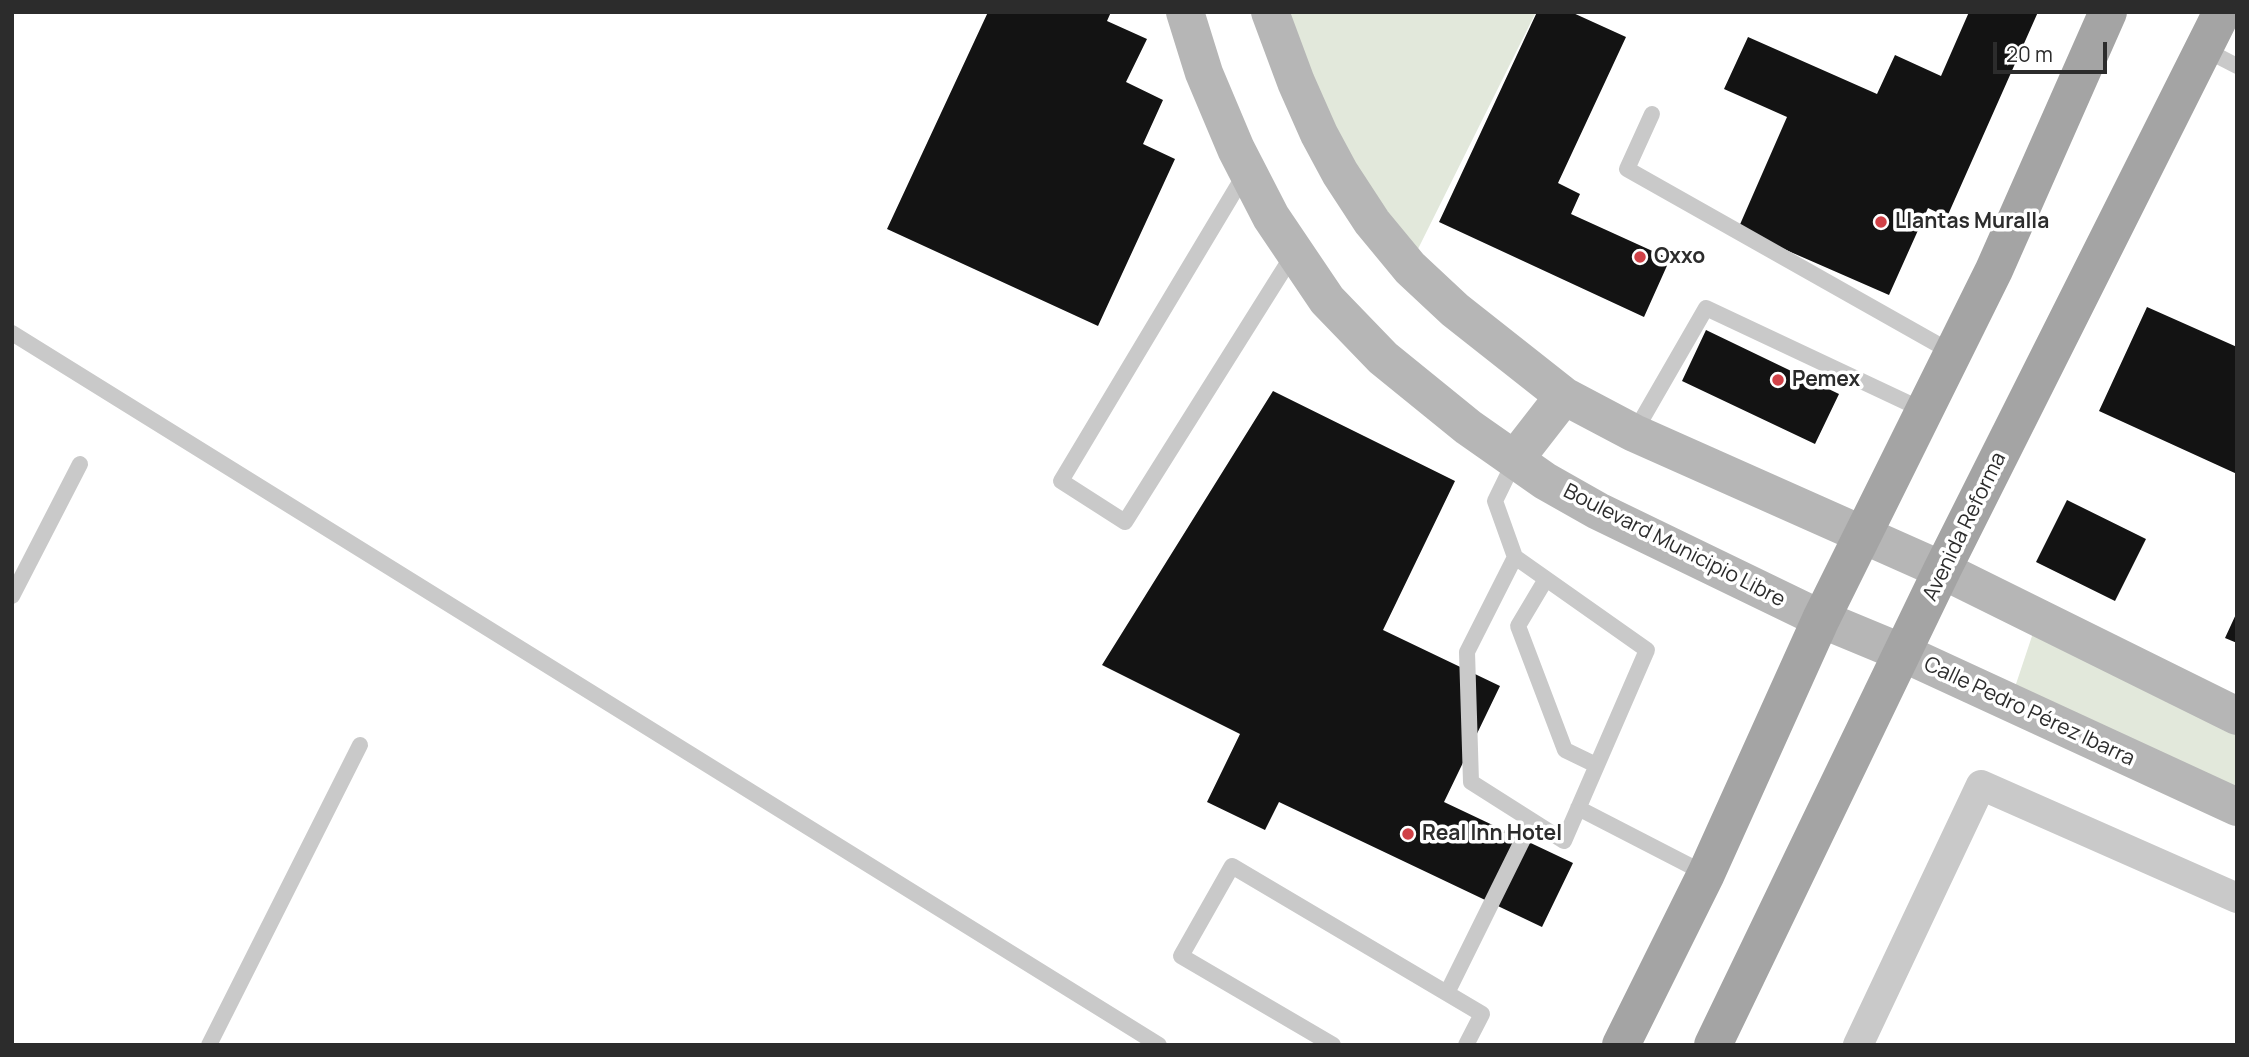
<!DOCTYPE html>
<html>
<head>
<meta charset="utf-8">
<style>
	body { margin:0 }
	#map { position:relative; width:2249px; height:1057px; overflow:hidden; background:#fff; font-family:Manrope,sans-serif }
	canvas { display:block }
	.frame { position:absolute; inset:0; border:14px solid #2c2c2c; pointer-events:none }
	.scale { position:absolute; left:1993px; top:42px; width:114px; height:32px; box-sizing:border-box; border:4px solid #2c2c2c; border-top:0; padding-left:9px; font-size:21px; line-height:24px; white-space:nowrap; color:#2c2c2c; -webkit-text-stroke:5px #fff; paint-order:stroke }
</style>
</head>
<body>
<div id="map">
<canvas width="2249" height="1057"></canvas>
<div class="frame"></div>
<div class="scale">20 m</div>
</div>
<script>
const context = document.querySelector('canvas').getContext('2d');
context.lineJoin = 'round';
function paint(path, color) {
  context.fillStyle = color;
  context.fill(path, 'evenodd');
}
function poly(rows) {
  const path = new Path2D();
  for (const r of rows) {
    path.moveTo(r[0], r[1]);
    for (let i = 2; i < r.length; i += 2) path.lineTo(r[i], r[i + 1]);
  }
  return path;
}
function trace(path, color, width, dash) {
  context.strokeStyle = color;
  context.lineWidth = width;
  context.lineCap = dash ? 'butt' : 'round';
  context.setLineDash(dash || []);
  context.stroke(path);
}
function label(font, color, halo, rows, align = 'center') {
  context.font = font + ' Manrope,sans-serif';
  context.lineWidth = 7;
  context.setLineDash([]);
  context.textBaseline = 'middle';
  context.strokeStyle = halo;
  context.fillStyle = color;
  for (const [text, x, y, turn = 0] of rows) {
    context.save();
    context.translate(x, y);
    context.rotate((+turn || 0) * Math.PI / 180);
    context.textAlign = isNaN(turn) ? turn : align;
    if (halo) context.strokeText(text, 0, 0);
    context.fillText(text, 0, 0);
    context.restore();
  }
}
const green = poly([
	[1278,12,1536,12,1414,257,1372,208],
	[2034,630,2237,727,2237,791,2015,687]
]);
const building = poly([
	[988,12,1111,12,1107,21,1147,39,1126,82,1163,100,1143,144,1175,159,1098,326,887,229],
	[1537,12,1571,12,1626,37,1558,183,1580,194,1571,214,1670,259,1644,317,1439,222],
	[1969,12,2038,12,1947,217,1928,208,1889,295,1738,229,1787,117,1724,89,1748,37,1877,94,1895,55,1941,76],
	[2147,307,2237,347,2237,474,2099,411],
	[1706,330,1839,394,1815,444,1682,381],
	[1273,391,1455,481,1383,630,1500,686,1444,802,1573,863,1542,927,1279,802,1265,830,1207,802,1240,734,1102,665],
	[2067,500,2146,539,2115,601,2036,562],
	[2237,612,2237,643,2225,638]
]);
const lane = poly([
	[2204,49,2237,66],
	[1652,114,1627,169,1953,353],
	[1246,172,1061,481,1125,522,1294,253],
	[12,333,1159,1045],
	[1634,433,1706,308,1925,411],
	[1515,460,1495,501,1515,557,1647,650,1564,841,1471,782,1467,652,1515,557],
	[1546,579,1518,626,1565,750,1596,765],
	[12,596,80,464],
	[1578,808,1706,874],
	[1447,993,1532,821],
	[209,1045,360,745],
	[1333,1045,1181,956,1232,866,1482,1014,1466,1045]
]);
const street = poly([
	[1858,1045,1981,785,2237,898]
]);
const secondary = poly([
	[1185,12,1204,73,1236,149,1271,217,1327,300,1383,358,1468,427,1545,481,1598,511,1821,619,1903,653,2237,807],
	[1270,12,1296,82,1319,134,1340,173,1372,222,1410,268,1455,310,1564,396,1634,433,1942,570,2237,716],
	[1515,459,1564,396]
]);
const primary = poly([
	[1621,1045,1706,874,1821,619,1994,270,2108,12],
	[1713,1045,1942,570,2222,12]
]);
const markers = [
	[1881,222,7,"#d04147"],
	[1640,257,7,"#d04147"],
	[1778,380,7,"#d04147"],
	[1408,834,7,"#d04147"]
];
const poiNames = [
	["Llantas Muralla",1895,222],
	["Oxxo",1654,257],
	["Pemex",1792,380],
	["Real Inn Hotel",1422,834]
];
const streetNames = [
	["Avenida Reforma",1965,527,-64],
	["Boulevard Municipio Libre",1674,546,27],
	["Calle Pedro Pérez Ibarra",2029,712,25]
];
paint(green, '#e2e8db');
paint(building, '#131313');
trace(lane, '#c9c9c9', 16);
trace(street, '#c9c9c9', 30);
trace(secondary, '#b6b6b6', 38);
trace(primary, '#a4a4a4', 38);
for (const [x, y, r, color] of markers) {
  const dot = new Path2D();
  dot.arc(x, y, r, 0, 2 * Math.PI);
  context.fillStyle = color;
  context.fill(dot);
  trace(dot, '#fff', 2.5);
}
label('bold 21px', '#2c2c2c', '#fff', poiNames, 'left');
label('21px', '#2c2c2c', '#fff', streetNames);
</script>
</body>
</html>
